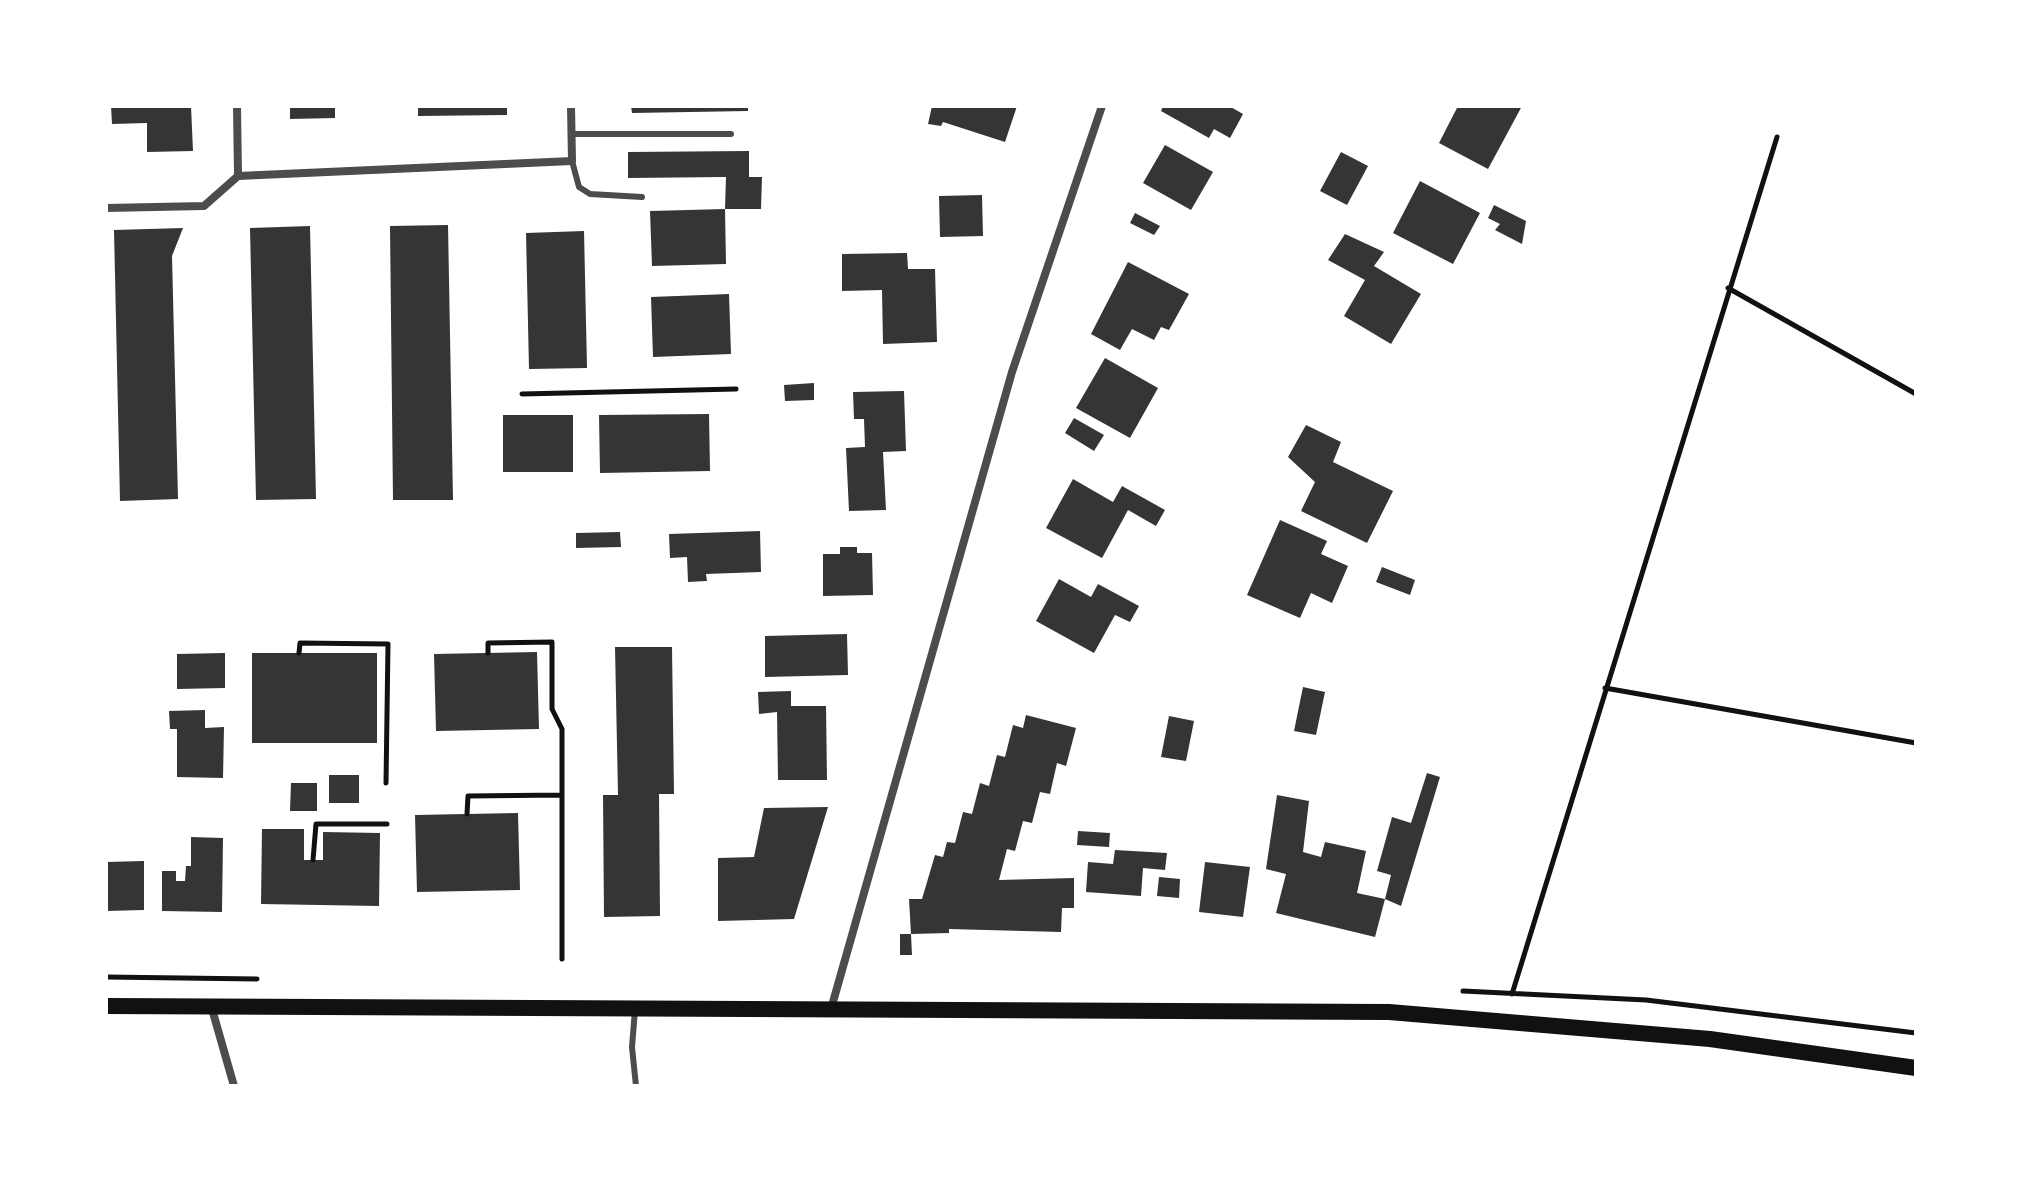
<!DOCTYPE html>
<html>
<head>
<meta charset="utf-8">
<style>
	body { margin:0 }
	#map { position:relative; width:2022px; height:1192px; overflow:hidden; background:#fff; font-family:"Public Sans",sans-serif }
	canvas { display:block }
	.frame { position:absolute; inset:0; border:108px solid #fff; pointer-events:none }
</style>
</head>
<body>
<div id="map">
<canvas width="2022" height="1192"></canvas>
<div class="frame"></div>
</div>
<script>
const context = document.querySelector('canvas').getContext('2d');
context.lineJoin = 'round';
function paint(path, color) {
  context.fillStyle = color;
  context.fill(path, 'evenodd');
}
function poly(rows) {
  const path = new Path2D();
  for (const r of rows) {
    path.moveTo(r[0], r[1]);
    for (let i = 2; i < r.length; i += 2) path.lineTo(r[i], r[i + 1]);
  }
  return path;
}
function trace(path, color, width, dash) {
  context.strokeStyle = color;
  context.lineWidth = width;
  context.lineCap = dash ? 'butt' : 'round';
  context.setLineDash(dash || []);
  context.stroke(path);
}
const building = poly([
	[111,106,191,106,193,151,147,152,147,123,112,124],
	[290,106,335,106,335,118,290,119],
	[418,106,507,106,507,115,418,116],
	[631,106,748,106,748,111,632,113],
	[932,106,1017,106,1005,142,943,122,941,126,928,124],
	[1163,106,1229,106,1243,114,1230,138,1214,129,1209,138,1161,111],
	[1458,106,1522,106,1488,169,1439,143],
	[1165,145,1213,172,1191,210,1143,183],
	[749,151,749,177,762,177,761,209,725,209,726,177,628,178,628,152],
	[1341,152,1368,166,1347,205,1320,191],
	[1420,181,1480,213,1453,264,1393,233],
	[982,195,983,236,940,237,939,196],
	[1494,205,1526,221,1522,244,1495,230,1500,224,1488,218],
	[725,209,726,264,652,266,650,211],
	[1135,213,1160,226,1154,235,1130,223],
	[448,225,453,500,393,500,390,226],
	[310,226,316,499,256,500,250,228],
	[183,228,172,256,178,499,120,501,114,230],
	[584,231,587,368,529,369,526,233],
	[1345,234,1384,252,1374,266,1421,294,1391,344,1344,316,1365,280,1328,260],
	[907,253,908,269,935,269,937,342,883,344,882,290,842,291,842,254],
	[1128,262,1189,294,1169,330,1161,327,1154,340,1132,329,1120,350,1091,334],
	[729,294,731,354,653,357,651,297],
	[1105,358,1158,388,1130,438,1076,408],
	[814,383,814,400,785,401,784,385],
	[904,391,906,451,883,452,886,510,849,511,846,448,865,447,864,419,854,419,853,392],
	[709,414,710,471,600,473,599,415],
	[503,415,573,415,573,472,503,472],
	[1074,418,1104,435,1094,451,1065,433],
	[1306,425,1341,442,1333,462,1393,491,1367,543,1301,511,1315,482,1288,457],
	[1073,479,1113,502,1122,486,1165,510,1156,526,1128,510,1102,558,1046,528],
	[1280,520,1327,541,1321,554,1348,566,1332,603,1311,593,1300,618,1247,595],
	[760,531,761,572,706,574,707,581,688,582,687,557,670,558,669,534],
	[620,532,621,547,576,548,576,533],
	[840,547,857,547,857,553,872,553,873,595,823,596,823,554,840,554],
	[1382,567,1415,580,1410,595,1376,582],
	[1059,579,1091,597,1098,584,1139,606,1130,622,1115,615,1094,653,1036,621],
	[847,634,848,675,765,677,765,636],
	[615,647,672,647,674,794,659,794,660,916,604,917,603,795,618,795],
	[537,652,539,729,436,731,434,654],
	[225,653,225,688,177,689,177,654],
	[252,653,377,653,377,743,252,743],
	[1303,687,1325,692,1316,735,1294,731],
	[791,691,791,706,826,706,827,780,778,780,777,712,759,714,758,692],
	[205,710,205,728,224,727,223,778,177,777,177,729,170,729,169,711],
	[1026,715,1076,728,1066,766,1057,763,1050,794,1040,792,1032,823,1023,821,1015,851,1007,849,999,880,1074,878,1074,908,1062,908,1061,932,949,929,949,933,911,934,909,899,922,899,935,855,943,857,947,842,955,843,963,812,972,814,980,783,989,786,997,755,1005,757,1013,725,1023,728],
	[1169,716,1194,721,1186,761,1161,757],
	[1427,773,1440,777,1401,906,1385,899,1391,875,1377,871,1392,817,1411,823],
	[329,775,359,775,359,803,329,803],
	[291,783,317,783,317,811,290,811],
	[1277,795,1309,801,1303,852,1321,857,1325,842,1366,851,1357,893,1385,899,1375,937,1276,913,1286,874,1266,869],
	[828,807,794,919,718,921,718,858,754,857,764,808],
	[518,813,520,890,417,892,415,815],
	[262,829,304,829,304,860,323,860,323,832,380,833,379,906,261,904],
	[1078,831,1110,833,1109,847,1077,845],
	[191,837,223,838,222,912,162,911,162,871,176,871,176,881,185,881,186,866,191,866],
	[1115,850,1167,853,1165,870,1143,868,1141,896,1086,892,1088,862,1113,864],
	[144,861,144,910,106,911,106,862],
	[1205,862,1250,867,1243,917,1199,912],
	[1159,877,1180,879,1179,898,1157,896],
	[900,934,911,934,912,955,900,955]
]);
const path = poly([
	[1728,288,1916,394],
	[522,394,736,389],
	[299,653,300,643,388,644,386,783],
	[488,653,488,643,552,642,552,709,562,729,562,959],
	[1605,688,1916,743],
	[467,814,468,796,562,795],
	[313,860,316,824,387,824],
	[106,977,257,979],
	[1463,991,1646,1000,1916,1033],
	[1512,994,1777,137]
]);
const service = poly([
	[572,134,731,134],
	[572,161,579,187,590,194,642,197],
	[635,1010,632,1047,636,1086]
]);
const minor = poly([
	[237,106,238,176,572,161,571,106],
	[106,208,204,206,238,176],
	[212,1009,234,1086],
	[831,1009,1012,372,1102,106]
]);
const secondary = poly([
	[106,1006,1389,1012,1710,1039,1916,1068]
]);
paint(building, '#353535');
trace(path, '#111', 5);
trace(service, '#4c4c4c', 6);
trace(minor, '#4c4c4c', 8);
trace(secondary, '#111', 16);
</script>
</body>
</html>
